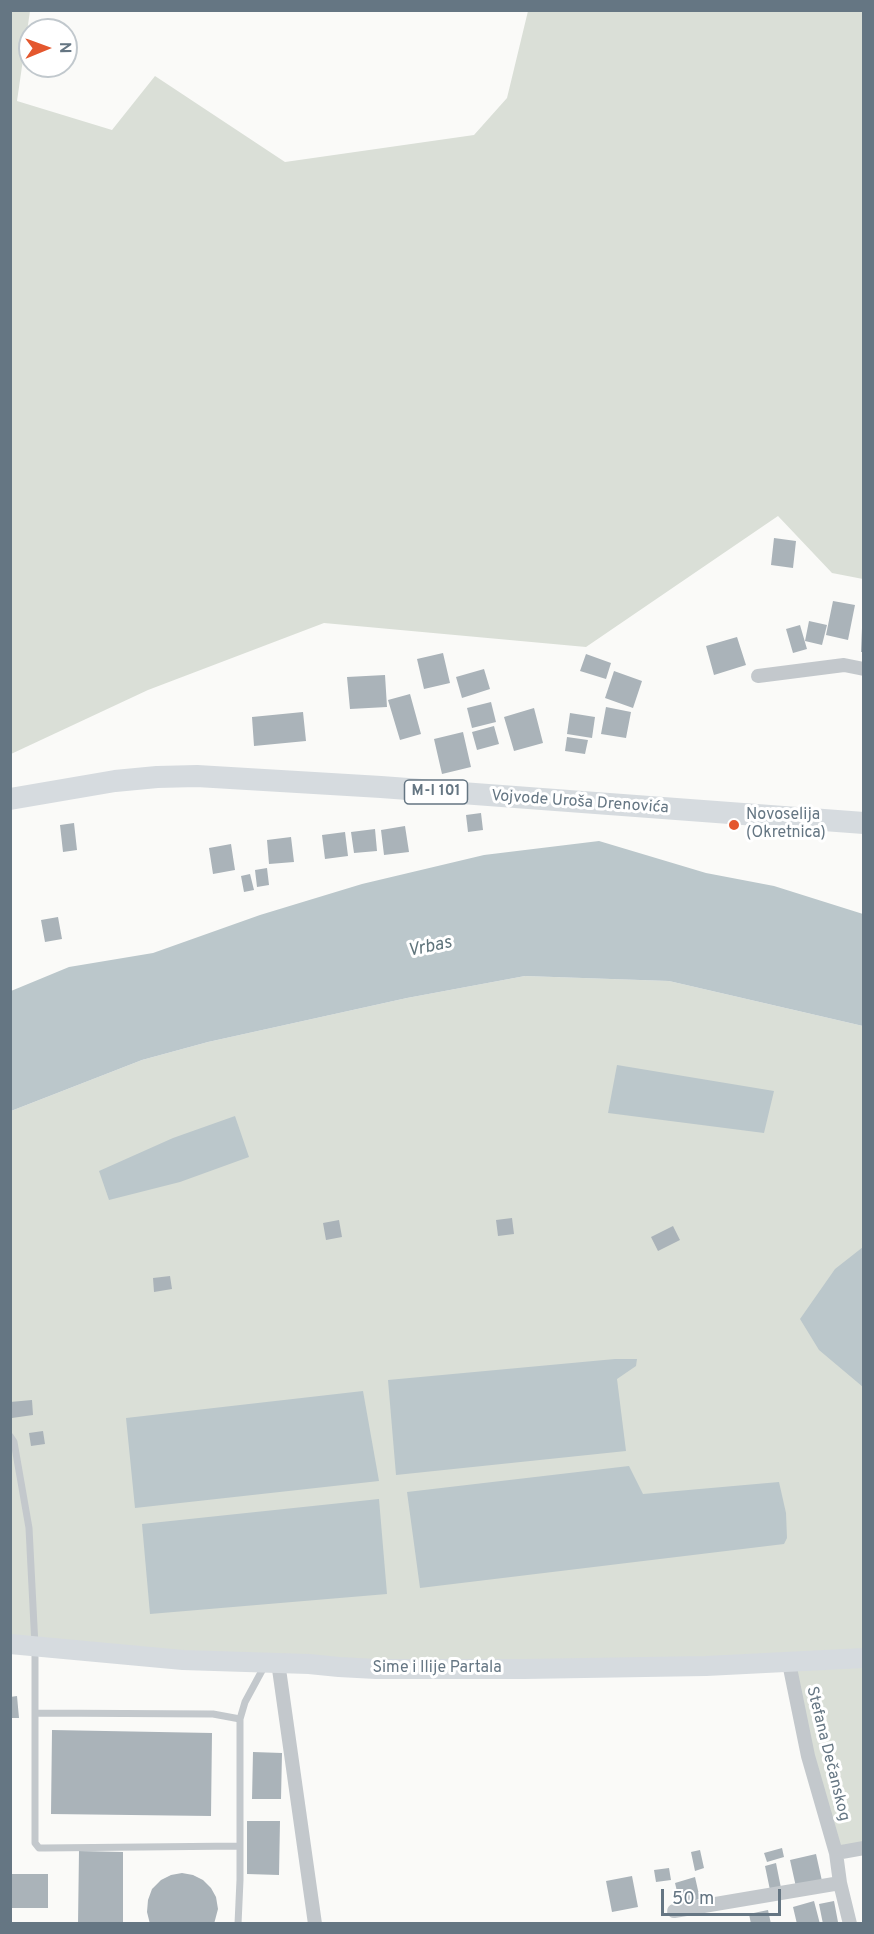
<!DOCTYPE html>
<html>
<head>
<meta charset="utf-8">
<style>
	body { margin:0 }
	#map { position:relative; width:874px; height:1934px; overflow:hidden; background:#fafaf8; font-family:Overpass,sans-serif }
	canvas { display:block }
	.frame { position:absolute; inset:0; border:12px solid #657683; pointer-events:none }
	.north { position:absolute; left:18px; top:18px; width:60px; height:60px; box-sizing:border-box; background:#fff; border:2px solid #c1c8cd; border-radius:50%; rotate:89deg; font-size:16px; font-weight:700; line-height:24px; text-align:center; color:#657683 }
	.north::after { content:''; display:block; margin:auto; width:21px; height:27px; background:#e4572e; clip-path:polygon(50% 0,100% 100%,50% 72%,0 100%) }
	.scale { position:absolute; left:661px; top:1889px; width:120px; height:27px; box-sizing:border-box; border:3px solid #657683; border-top:0; padding-left:8px; font-size:18px; line-height:21px; white-space:nowrap; color:#657683; -webkit-text-stroke:4px #fff; paint-order:stroke }
</style>
</head>
<body>
<div id="map">
<canvas width="874" height="1934"></canvas>
<div class="frame"></div>
<div class="north">N</div>
<div class="scale">50 m</div>
</div>
<script>
const context = document.querySelector('canvas').getContext('2d');
context.lineJoin = 'round';
function paint(path, color) {
  context.fillStyle = color;
  context.fill(path, 'evenodd');
}
function poly(rows) {
  const path = new Path2D();
  for (const r of rows) {
    path.moveTo(r[0], r[1]);
    for (let i = 2; i < r.length; i += 2) path.lineTo(r[i], r[i + 1]);
  }
  return path;
}
function trace(path, color, width, dash) {
  context.strokeStyle = color;
  context.lineWidth = width;
  context.lineCap = dash ? 'butt' : 'round';
  context.setLineDash(dash || []);
  context.stroke(path);
}
function label(font, color, halo, rows, align = 'center') {
  context.font = font + ' Overpass,sans-serif';
  context.lineWidth = 6;
  context.setLineDash([]);
  context.textBaseline = 'middle';
  context.strokeStyle = halo;
  context.fillStyle = color;
  for (const [text, x, y, turn = 0] of rows) {
    context.save();
    context.translate(x, y);
    context.rotate((+turn || 0) * Math.PI / 180);
    context.textAlign = isNaN(turn) ? turn : align;
    if (halo) context.strokeText(text, 0, 0);
    context.fillText(text, 0, 0);
    context.restore();
  }
}
const green = poly([
	[10,11,30,11,17,101,112,130,155,76,285,162,474,135,507,98,528,11,863,11,863,579,832,573,778,516,586,647,324,623,148,690,11,754],
	[525,976,669,981,863,1026,863,1843,833,1846,788,1663,524,1669,11,1644,11,1111,142,1060,208,1042,407,998]
]);
const water = poly([
	[599,841,706,873,774,886,863,914,863,1026,669,981,525,976,407,998,208,1042,142,1060,11,1111,11,991,69,967,153,953,260,915,362,884,484,855],
	[617,1065,774,1091,764,1133,608,1113],
	[235,1116,249,1157,180,1182,109,1200,99,1171,173,1138],
	[863,1247,863,1387,819,1350,800,1319,835,1269],
	[615,1359,637,1359,636,1366,617,1379,626,1451,396,1475,388,1380],
	[363,1391,379,1481,135,1508,126,1418],
	[629,1466,643,1494,779,1482,786,1513,787,1538,784,1544,420,1588,407,1492],
	[379,1499,387,1594,150,1614,142,1524]
]);
const building = poly([
	[774,538,796,541,793,568,771,565],
	[833,601,855,605,848,640,826,635],
	[809,621,827,625,822,645,805,641],
	[800,625,807,649,793,653,786,629],
	[862,628,864,628,864,652,861,652],
	[737,637,746,665,714,675,706,646],
	[443,653,450,683,424,689,417,659],
	[586,654,611,663,606,679,580,671],
	[484,669,490,689,462,698,456,677],
	[614,671,642,681,633,708,605,698],
	[385,675,387,707,350,709,347,677],
	[410,694,421,734,400,740,388,700],
	[491,702,496,722,472,728,467,708],
	[606,707,631,712,626,738,601,734],
	[534,708,543,743,514,751,504,717],
	[303,712,306,741,254,746,252,717],
	[570,713,595,717,592,738,567,734],
	[494,726,499,744,477,750,472,732],
	[463,732,471,767,442,774,434,739],
	[567,737,588,740,585,754,565,751],
	[481,813,483,830,468,832,466,815],
	[74,823,77,850,63,852,60,825],
	[405,826,409,852,384,855,381,830],
	[375,829,377,851,354,853,351,832],
	[345,832,348,856,325,859,322,835],
	[291,837,294,862,269,864,267,840],
	[231,844,235,870,213,874,209,848],
	[267,868,269,885,257,887,255,870],
	[250,874,254,890,244,892,241,876],
	[58,917,62,939,45,942,41,920],
	[512,1218,514,1234,498,1236,496,1220],
	[339,1220,342,1237,326,1240,323,1223],
	[673,1226,680,1240,658,1251,651,1237],
	[170,1276,172,1289,154,1292,153,1278],
	[32,1400,33,1415,12,1418,10,1402],
	[43,1431,45,1444,31,1446,29,1433],
	[17,1696,19,1718,10,1718,10,1697],
	[52,1730,212,1733,211,1816,51,1814],
	[253,1752,282,1753,281,1799,252,1799],
	[247,1821,280,1821,279,1875,247,1874],
	[782,1848,784,1857,767,1862,764,1853],
	[700,1850,704,1868,695,1871,691,1852],
	[79,1851,123,1852,123,1924,78,1924],
	[816,1854,822,1881,796,1887,790,1860],
	[776,1863,781,1888,770,1890,765,1866],
	[669,1868,671,1880,656,1882,654,1870],
	[182,1873,193,1875,203,1880,211,1888,216,1897,218,1909,214,1924,150,1924,147,1912,148,1900,152,1889,161,1880,171,1875],
	[10,1874,48,1874,48,1908,10,1908],
	[632,1876,638,1907,612,1912,606,1881],
	[695,1877,700,1899,680,1904,675,1883],
	[814,1901,820,1924,797,1924,793,1907],
	[834,1901,838,1922,823,1924,819,1904],
	[768,1910,771,1924,751,1924,749,1914]
]);
const lane = poly([
	[10,1436,14,1442,29,1528,35,1646,35,1843,39,1848,44,1848,240,1846],
	[35,1713,213,1714,240,1719],
	[238,1924,240,1880,240,1719,245,1702,265,1665]
]);
const street = poly([
	[758,676,844,665,864,669],
	[278,1662,315,1924],
	[789,1663,808,1756,836,1853,840,1883,850,1924],
	[836,1853,864,1848],
	[674,1911,840,1883]
]);
const secondary = poly([
	[10,1644,183,1660,309,1664,339,1667,376,1669,524,1669,706,1666,864,1658]
]);
const primary = poly([
	[10,799,115,781,157,777,197,776,381,787,864,823]
]);
const markers = [
	[734,825,6,"#e4572e"]
];
const shields = [
	[436,792,63]
];
const shieldNames = [
	["M-I 101",436,792]
];
const streetNames = [
	["Vojvode Uroša Drenovića",580,803,4],
	["Sime i Ilije Partala",437,1669],
	["Stefana Dečanskog",827,1754,76]
];
const poiNames = [
	["Novoselija",746,816],
	["(Okretnica)",746,834]
];
const waterNames = [
	["Vrbas",430,948,-12]
];
paint(green, '#dadfd7');
paint(water, '#bbc7cb');
paint(building, '#aab3b9');
trace(lane, '#c3c8cc', 7);
trace(street, '#c3c8cc', 14);
trace(secondary, '#d6dbdf', 20);
trace(primary, '#d6dbdf', 22);
for (const [x, y, r, color] of markers) {
  const dot = new Path2D();
  dot.arc(x, y, r, 0, 2 * Math.PI);
  context.fillStyle = color;
  context.fill(dot);
  trace(dot, '#fff', 2);
}
for (const [x, y, w] of shields) {
  const box = new Path2D();
  box.roundRect(x - w / 2, y - 12, w, 24, 4.5);
  context.fillStyle = '#fff';
  context.fill(box);
  trace(box, '#657683', 1.5);
}
label('bold 15px', '#657683', null, shieldNames);
label('16px', '#657683', '#fff', streetNames);
label('16px', '#657683', '#fff', poiNames, 'left');
label('italic 18px', '#60757c', '#fff', waterNames);
</script>
</body>
</html>
